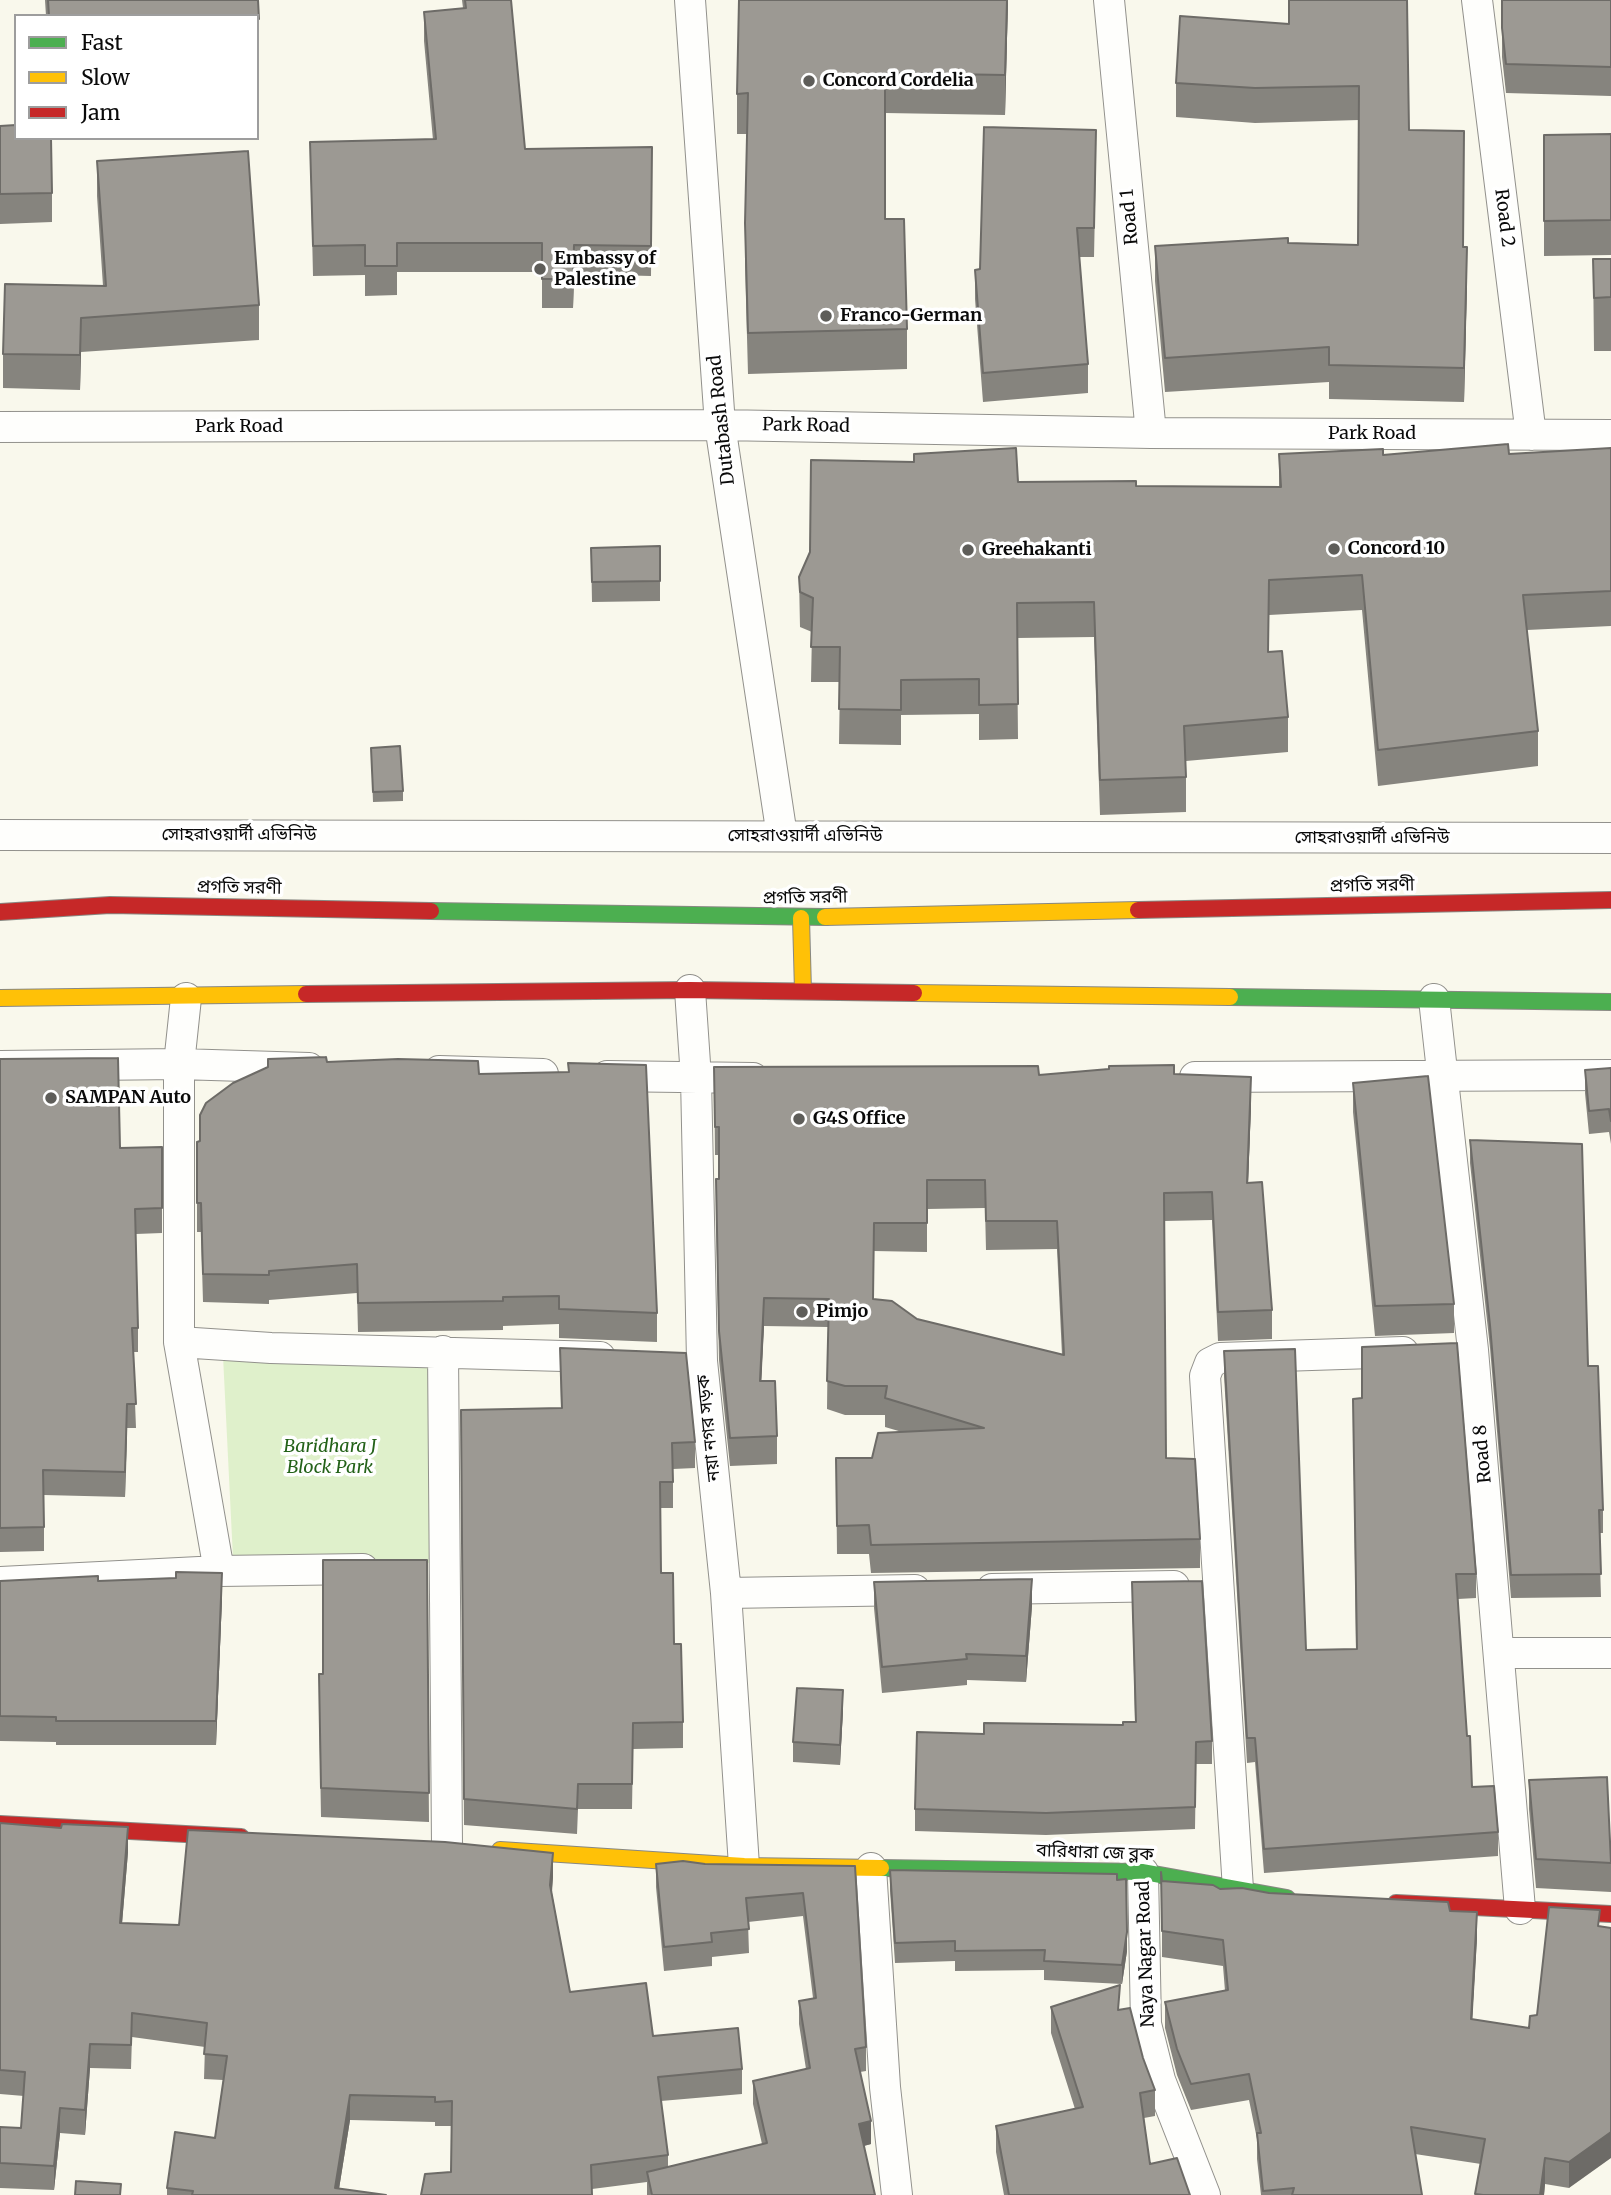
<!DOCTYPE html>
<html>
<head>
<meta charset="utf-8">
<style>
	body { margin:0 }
	#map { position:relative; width:1611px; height:2195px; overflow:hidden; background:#f9f8ec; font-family:Merriweather,serif }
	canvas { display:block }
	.legend { position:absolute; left:14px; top:14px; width:245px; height:126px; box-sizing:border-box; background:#fff; border:2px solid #9d9d9d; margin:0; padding:9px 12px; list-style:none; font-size:21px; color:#0a0a0a }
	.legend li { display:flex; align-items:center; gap:14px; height:35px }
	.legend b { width:35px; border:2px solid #9d9d9d }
</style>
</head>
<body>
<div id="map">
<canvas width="1611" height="2195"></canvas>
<ul class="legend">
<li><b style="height:9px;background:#4caf50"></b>Fast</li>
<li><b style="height:9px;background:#ffc107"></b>Slow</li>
<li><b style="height:9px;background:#c62828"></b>Jam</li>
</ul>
</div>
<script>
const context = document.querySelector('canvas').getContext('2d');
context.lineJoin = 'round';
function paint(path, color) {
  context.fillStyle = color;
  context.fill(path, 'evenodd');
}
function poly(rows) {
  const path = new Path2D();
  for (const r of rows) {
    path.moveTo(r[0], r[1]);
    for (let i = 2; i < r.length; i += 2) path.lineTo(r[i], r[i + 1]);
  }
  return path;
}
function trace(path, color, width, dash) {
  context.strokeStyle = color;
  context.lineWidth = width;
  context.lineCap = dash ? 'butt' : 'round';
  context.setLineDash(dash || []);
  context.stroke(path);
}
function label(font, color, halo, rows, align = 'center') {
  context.font = font + ' Merriweather,"Noto Sans Bengali",serif';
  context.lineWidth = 7;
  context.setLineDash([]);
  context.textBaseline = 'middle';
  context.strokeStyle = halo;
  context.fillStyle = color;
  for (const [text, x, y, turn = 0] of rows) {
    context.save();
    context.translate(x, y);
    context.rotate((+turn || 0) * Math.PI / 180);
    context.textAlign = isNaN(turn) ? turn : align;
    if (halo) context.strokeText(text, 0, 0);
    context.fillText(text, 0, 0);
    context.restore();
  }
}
const green = poly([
	[434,1354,432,1563,233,1558,223,1356]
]);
const street = poly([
	[690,0,720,425,782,836],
	[1109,0,1151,433],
	[1477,0,1531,435],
	[0,427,720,425,1151,433,1611,435],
	[0,835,1611,838],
	[690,990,696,1078,702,1361,726,1593,744,1866],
	[186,998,179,1064,179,1342,219,1571],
	[1434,999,1473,1350,1520,1909],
	[0,1066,179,1064,309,1068],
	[439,1071,543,1074],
	[607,1076,753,1078],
	[1195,1077,1611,1075],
	[179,1342,271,1348,600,1357],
	[443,1351,447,1845],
	[0,1582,219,1571,363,1569],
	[992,1589,1174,1586],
	[726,1593,915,1590],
	[1500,1653,1611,1653],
	[871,1868,885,2087,897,2195],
	[1143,1872,1146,2024,1160,2080,1205,2195],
	[1238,1889,1205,1376,1210,1363,1220,1358,1403,1352]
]);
const fast = poly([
	[431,911,825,917],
	[1230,997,1611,1002],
	[881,1868,1143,1872,1287,1898]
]);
const slow = poly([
	[825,917,1138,910],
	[801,918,803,991],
	[914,993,1230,997],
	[0,998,306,994],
	[500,1850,744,1866,881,1868]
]);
const jam = poly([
	[1138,910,1611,900],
	[0,912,110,905,431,911],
	[306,994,690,990,914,993],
	[0,1824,241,1837],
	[1396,1903,1611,1914]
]);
const wall = poly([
	[45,0,258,0,259,19,259,57,257,58,257,16,46,16],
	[462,0,511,0,525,149,652,147,651,276,574,274,573,308,542,308,542,272,397,272,397,295,365,296,365,275,313,276,310,142,433,140,424,41,424,12,463,8],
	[1008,0,1005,115,885,113,885,219,907,329,907,369,748,374,745,263,747,134,737,134,737,94],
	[1288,0,1409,130,1463,247,1467,281,1464,402,1329,399,1329,382,1165,392,1155,281,1155,246,1288,243,1358,245,1359,120,1255,123,1176,117,1176,83,1288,24],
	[1502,0,1611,0,1611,96,1506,93,1502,57],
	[0,126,52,193,52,222,0,224],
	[1611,134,1611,255,1544,256,1544,135],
	[1096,159,1094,257,1079,257,1088,364,1088,393,983,402,975,299,975,270,980,269],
	[97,161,259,305,259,340,81,352,80,390,3,388,3,354,103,286,97,196],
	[1593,259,1611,259,1611,351,1594,351],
	[1611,448,1611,626,1527,630,1538,731,1538,766,1378,786,1362,610,1269,615,1269,652,1288,717,1288,752,1186,761,1186,812,1100,815,1094,637,1017,638,1018,739,979,740,979,714,901,715,901,745,839,744,840,682,811,682,812,632,800,627,799,577,1018,482,1136,486,1279,487,1279,454,1383,455,1509,454],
	[660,546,660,601,592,602,591,548],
	[371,748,403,791,403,801,373,802],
	[0,1059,120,1148,162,1147,162,1233,136,1234,138,1328,138,1352,133,1352,136,1428,127,1428,125,1497,44,1495,44,1551,0,1552],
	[327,1062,479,1074,657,1313,657,1342,559,1338,559,1324,503,1326,503,1330,358,1332,357,1293,269,1300,269,1304,203,1302,201,1232,197,1232,197,1142,200,1141],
	[714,1067,1039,1075,1174,1074,1251,1106,1248,1183,1272,1310,1272,1339,1218,1341,1212,1220,1164,1221,1166,1458,1200,1539,1200,1568,871,1573,869,1554,837,1554,836,1458,872,1458,902,1432,885,1427,885,1415,845,1415,827,1409,828,1327,764,1326,761,1381,777,1436,777,1464,730,1466,719,1360,716,1208,716,1179,719,1179,719,1155,715,1155],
	[985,1208,986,1250,1057,1249,1062,1355,917,1319,873,1300,874,1251,927,1252,927,1209],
	[1611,1068,1611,1144,1609,1132,1589,1134,1585,1093,1585,1070],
	[1353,1083,1454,1304,1454,1333,1375,1336,1353,1112],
	[1470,1140,1588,1366,1603,1510,1603,1533,1599,1533,1601,1597,1511,1598,1490,1348,1470,1163],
	[560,1348,695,1442,695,1468,673,1469,673,1508,660,1508,661,1573,674,1644,683,1722,683,1748,633,1749,632,1809,578,1809,577,1834,464,1825,461,1410,561,1408],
	[1224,1351,1306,1650,1356,1649,1353,1399,1476,1574,1476,1598,1458,1599,1467,1736,1472,1787,1498,1832,1498,1856,1264,1873,1255,1762,1247,1763,1224,1376],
	[427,1560,429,1822,321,1817,319,1704,323,1674],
	[0,1581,98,1581,222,1598,216,1745,56,1745,56,1742,0,1741],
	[874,1582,1032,1606,1026,1682,967,1680,967,1685,882,1693,874,1608],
	[1132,1582,1212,1741,1212,1764,1196,1764,1195,1829,1046,1835,915,1831,915,1809,984,1734,1123,1725,1135,1722],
	[843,1710,840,1765,793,1762,793,1742],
	[1529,1780,1611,1863,1611,1892,1536,1888,1529,1809],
	[0,1823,128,1852,122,1923,179,1925,553,1877,552,1893,570,1992,653,2036,742,2069,742,2094,661,2101,668,2155,668,2167,762,2144,753,2104,753,2081,806,2069,799,2024,799,2001,813,1998,803,1916,748,1922,749,1953,712,1957,712,1966,664,1971,656,1887,656,1864,855,1866,866,2047,866,2071,860,2072,871,2144,864,2146,875,2195,647,2195,647,2182,592,2189,451,2172,452,2126,435,2126,435,2122,350,2120,339,2189,386,2195,167,2195,167,2188,215,2138,223,2080,204,2079,205,2047,132,2037,131,2069,90,2068,85,2135,60,2133,54,2190,0,2188,0,2127,21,2128,24,2096,0,2094],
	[890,1870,1117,1880,1127,1951,1122,1984,1044,1980,1044,1970,955,1971,955,1961,895,1963,890,1890],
	[1162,1881,1220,1889,1269,1893,1450,1911,1477,1938,1472,2019,1529,2028,1600,1910,1569,2188,1545,2184,1544,2195,1475,2195,1481,2164,1415,2154,1422,2195,1261,2195,1257,2159,1257,2139,1249,2100,1191,2110,1177,2075,1165,2028,1165,2002,1225,1991,1223,1966,1162,1957],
	[1051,2007,1120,2010,1143,2058,1155,2090,1155,2116,1144,2118,1150,2164,1190,2195,1004,2195,996,2152,996,2126,1075,2109,1051,2033]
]);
const shadedWall = poly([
	[1007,0,1008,0,1005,115,1005,75],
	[574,245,574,274,573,308,573,279],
	[1467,247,1467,281,1464,402,1464,368],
	[81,318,81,352,80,390,80,355],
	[1251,1077,1251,1106,1247,1211,1247,1183],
	[764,1298,764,1326,760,1410,760,1381],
	[127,1404,127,1428,125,1497,125,1472],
	[222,1573,222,1598,216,1745,216,1721],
	[1032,1579,1032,1606,1026,1682,1026,1656],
	[843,1690,843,1710,840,1765,840,1745],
	[128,1827,128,1852,120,1948,120,1923],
	[553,1853,553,1877,550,1909,550,1885],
	[1477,1912,1477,1938,1471,2045,1471,2019],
	[1127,1932,1127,1951,1122,1984,1122,1965],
	[90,2044,90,2068,85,2135,85,2110],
	[350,2095,350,2120,338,2195,335,2188],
	[60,2108,60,2133,54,2190,54,2166],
	[871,2121,871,2144,859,2147,859,2124],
	[1611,2132,1611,2158,1569,2188,1569,2162],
	[1545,2158,1545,2184,1544,2195,1540,2195]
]);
const building = poly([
	[48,0,258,0,259,19,257,19,257,16,49,16,48,0],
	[465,0,511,0,525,149,652,147,651,246,574,245,573,279,542,279,542,243,397,243,397,266,365,266,365,245,313,246,310,142,436,139,424,12,466,8,465,0],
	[739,0,1007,0,1005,75,885,73,885,219,904,219,907,329,748,333,745,223,748,93,737,94,739,0],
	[1289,0,1407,0,1409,130,1464,131,1463,247,1467,247,1464,368,1329,365,1329,347,1165,358,1155,246,1288,238,1288,243,1358,245,1359,86,1255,88,1176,83,1180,16,1289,24,1289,0],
	[1502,0,1611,0,1611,67,1506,64,1502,28,1502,0],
	[16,125,16,138,51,138,52,193,0,194,0,126,16,125],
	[984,127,1096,130,1094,228,1077,228,1088,364,983,373,975,270,980,269,984,127],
	[1611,134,1611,220,1544,221,1544,135,1611,134],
	[248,151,259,305,81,318,80,355,3,354,5,284,106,286,97,161,248,151],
	[1593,259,1611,259,1611,297,1594,298,1593,259],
	[1508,444,1509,454,1611,448,1611,591,1523,595,1538,731,1378,750,1362,575,1269,580,1268,652,1282,651,1288,717,1184,726,1186,777,1100,780,1094,602,1017,603,1018,704,979,705,979,679,901,680,901,710,839,709,840,647,811,647,813,598,800,592,799,577,810,552,811,460,914,462,914,454,1016,448,1018,482,1136,481,1136,486,1281,487,1279,454,1383,449,1383,455,1508,444],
	[660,546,660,581,592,582,591,548,660,546],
	[400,746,403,791,373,792,371,748,400,746],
	[326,1057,327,1062,398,1059,478,1061,479,1074,569,1072,568,1063,646,1065,657,1313,559,1309,559,1296,503,1297,503,1301,358,1303,357,1264,269,1271,269,1275,203,1274,201,1203,197,1203,197,1142,200,1141,200,1115,206,1103,233,1083,268,1067,268,1059,326,1057],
	[118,1058,120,1148,162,1147,162,1208,135,1209,138,1328,132,1328,136,1404,127,1404,125,1472,43,1470,44,1527,0,1528,0,1059,118,1058],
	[1174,1065,1174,1074,1251,1077,1247,1183,1262,1182,1272,1310,1218,1312,1212,1192,1164,1193,1166,1458,1195,1459,1200,1539,871,1545,869,1525,837,1526,836,1458,872,1458,878,1433,984,1428,885,1398,887,1386,845,1386,827,1381,829,1299,764,1298,760,1381,775,1381,777,1436,730,1438,719,1331,716,1179,719,1179,719,1127,715,1127,714,1067,1038,1066,1039,1075,1109,1069,1109,1066,1174,1065],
	[927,1180,985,1180,986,1221,1057,1221,1064,1355,917,1319,892,1301,873,1299,874,1223,927,1223,927,1180],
	[1611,1068,1611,1121,1609,1109,1589,1111,1585,1070,1611,1068],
	[1428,1076,1454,1304,1375,1306,1353,1083,1428,1076],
	[1470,1140,1582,1144,1588,1366,1598,1366,1603,1510,1599,1510,1601,1574,1511,1575,1490,1325,1470,1140],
	[1457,1343,1476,1574,1456,1574,1467,1736,1470,1736,1472,1787,1494,1786,1498,1832,1264,1849,1255,1738,1247,1738,1224,1351,1295,1349,1306,1650,1357,1649,1353,1399,1362,1398,1362,1347,1457,1343],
	[560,1348,686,1353,695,1442,672,1443,673,1482,660,1482,661,1573,673,1573,674,1644,681,1644,683,1722,633,1723,632,1784,578,1784,577,1809,464,1799,461,1410,562,1408,560,1348],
	[323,1560,427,1560,429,1793,321,1788,319,1674,323,1674,323,1560],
	[176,1572,222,1573,216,1721,56,1721,56,1717,0,1716,0,1581,98,1576,98,1581,176,1578,176,1572],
	[1032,1579,1026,1656,966,1654,967,1659,882,1667,874,1582,1032,1579],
	[1202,1581,1212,1741,1196,1742,1195,1807,1046,1813,915,1809,917,1732,984,1734,984,1723,1123,1725,1123,1722,1136,1722,1132,1582,1202,1581],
	[797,1688,843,1690,840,1745,793,1742,797,1688],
	[1607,1777,1611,1863,1536,1859,1529,1780,1607,1777],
	[0,1823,61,1828,62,1824,128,1827,120,1923,179,1925,188,1830,445,1842,553,1853,550,1885,570,1992,646,1983,653,2036,738,2028,742,2069,658,2077,668,2155,591,2165,592,2195,421,2195,425,2174,451,2172,452,2101,435,2102,435,2097,350,2095,335,2188,386,2195,192,2195,193,2191,167,2188,175,2132,215,2138,227,2056,204,2054,207,2023,132,2013,131,2045,90,2044,85,2110,60,2108,54,2166,0,2163,0,2127,21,2128,25,2072,0,2070,0,1823],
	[683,1861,705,1864,855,1866,866,2047,855,2049,871,2121,859,2124,875,2195,652,2195,647,2172,767,2143,753,2081,810,2068,799,2001,816,1998,803,1893,746,1898,749,1929,711,1933,712,1942,664,1947,656,1864,683,1861],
	[890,1870,1117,1874,1117,1880,1126,1879,1127,1932,1122,1965,1044,1961,1045,1950,955,1951,955,1941,895,1943,890,1870],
	[1161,1872,1162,1881,1213,1885,1220,1889,1242,1888,1269,1893,1448,1902,1450,1911,1477,1912,1471,2019,1529,2028,1530,2016,1537,2015,1549,1907,1600,1910,1598,1926,1611,1928,1611,2132,1569,2162,1545,2158,1540,2195,1483,2195,1475,2194,1485,2139,1411,2127,1422,2195,1292,2195,1294,2188,1263,2191,1257,2133,1261,2133,1249,2074,1191,2084,1177,2049,1165,2002,1228,1990,1223,1940,1162,1931,1161,1872],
	[1120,1985,1118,2010,1130,2008,1143,2058,1155,2090,1140,2093,1150,2164,1177,2158,1190,2195,1009,2195,996,2126,1083,2107,1051,2007,1120,1985],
	[76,2181,121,2184,120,2195,75,2195,76,2181]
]);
const markers = [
	[809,81,7,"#5e5d59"],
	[540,269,7,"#5e5d59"],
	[826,316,7,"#5e5d59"],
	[1334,549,7,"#5e5d59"],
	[968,550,7,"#5e5d59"],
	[51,1098,7,"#5e5d59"],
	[799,1119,7,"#5e5d59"],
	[802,1312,7,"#5e5d59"]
];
const poiNames = [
	["Concord Cordelia",823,81],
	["Embassy of",554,259],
	["Palestine",554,280],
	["Franco-German",840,316],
	["Concord 10",1348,549],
	["Greehakanti",982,550],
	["SAMPAN Auto",65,1098],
	["G4S Office",813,1119],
	["Pimjo",816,1312]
];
const streetNames = [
	["Road 1",1130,217,-95],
	["Road 2",1504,218,83],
	["Dutabash Road",722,420,-96],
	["Park Road",806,426,1],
	["Park Road",239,427],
	["Park Road",1372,434],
	["সোহরাওয়ার্দী এভিনিউ",239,835],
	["সোহরাওয়ার্দী এভিনিউ",805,836],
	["সোহরাওয়ার্দী এভিনিউ",1372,838],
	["প্রগতি সরণী",1372,886,-1],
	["প্রগতি সরণী",239,888,1],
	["প্রগতি সরণী",805,898,-1],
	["নয়া নগর সড়ক",709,1428,-96],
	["Road 8",1483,1454,-95],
	["বারিধারা জে ব্লক",1095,1853,2],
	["Naya Nagar Road",1146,1954,-92]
];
const parkNames = [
	["Baridhara J",330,1447],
	["Block Park",330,1468]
];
paint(green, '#dff0cb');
trace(street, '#92918c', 32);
trace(fast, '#888882', 18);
trace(slow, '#888882', 18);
trace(jam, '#888882', 18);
trace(street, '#fefefc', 30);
trace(fast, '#4caf50', 16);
trace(slow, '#ffc107', 16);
trace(jam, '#c62828', 16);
paint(wall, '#86847e');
paint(shadedWall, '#6d6b67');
paint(building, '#9c9993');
trace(building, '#6d6b67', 2);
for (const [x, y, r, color] of markers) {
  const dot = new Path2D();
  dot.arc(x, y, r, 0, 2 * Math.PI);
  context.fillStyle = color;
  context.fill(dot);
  trace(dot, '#fff', 2.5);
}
label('bold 18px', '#0a0a0a', '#fff', poiNames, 'left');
label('18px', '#0a0a0a', '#fff', streetNames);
label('italic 18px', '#246219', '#fff', parkNames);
</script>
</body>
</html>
